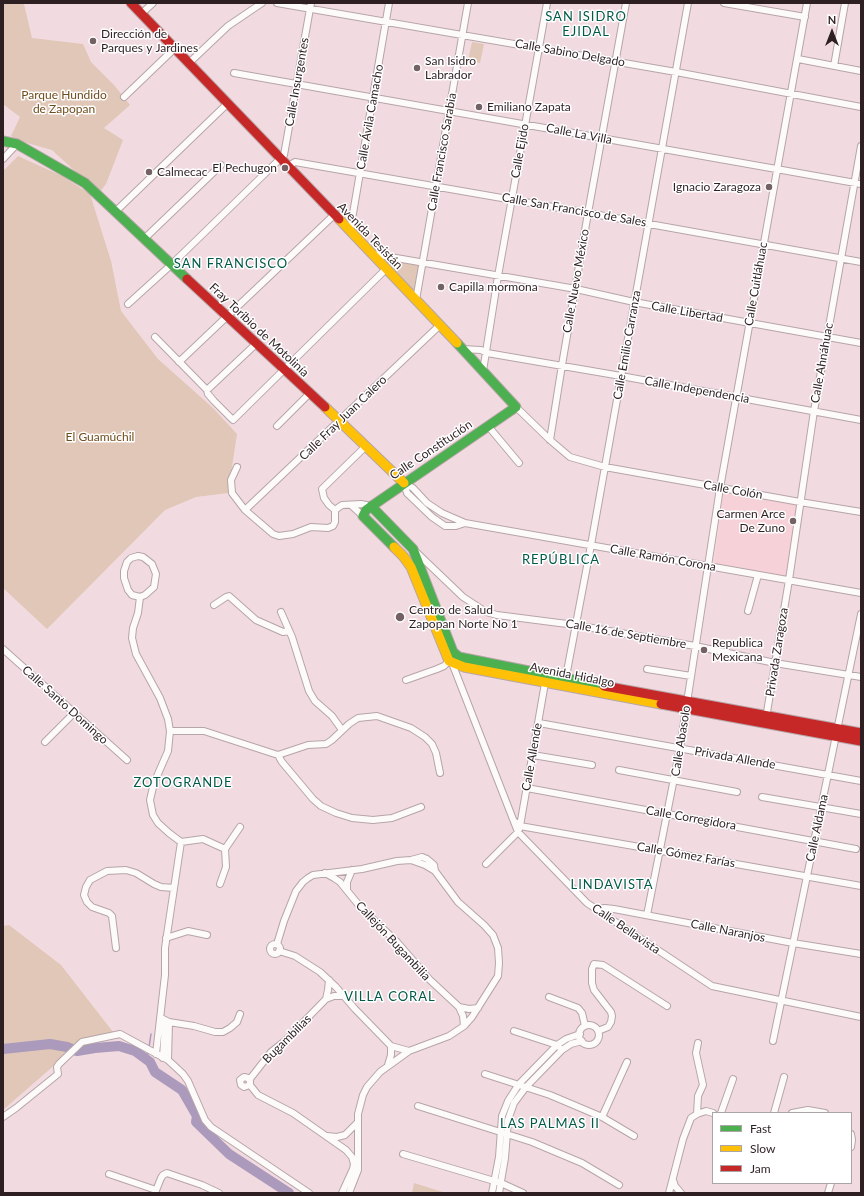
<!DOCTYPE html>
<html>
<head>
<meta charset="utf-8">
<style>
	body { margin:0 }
	#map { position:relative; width:864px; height:1196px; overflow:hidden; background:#f2dbe0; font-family:Lato,sans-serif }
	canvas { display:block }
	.frame { position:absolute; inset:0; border:4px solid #2e1f22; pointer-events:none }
	.legend { position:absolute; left:712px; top:1112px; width:140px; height:72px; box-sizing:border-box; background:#fff; border:1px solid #aba5a7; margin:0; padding:5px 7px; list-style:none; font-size:12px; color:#2e1f22 }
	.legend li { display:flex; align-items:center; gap:8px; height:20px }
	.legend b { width:20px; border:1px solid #aba5a7 }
	.north { position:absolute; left:812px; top:12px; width:40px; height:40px; -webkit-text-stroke:3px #fff; paint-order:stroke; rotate:0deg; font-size:11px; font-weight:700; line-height:16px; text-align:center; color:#2e1f22 }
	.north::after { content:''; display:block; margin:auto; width:14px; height:18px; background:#2e1f22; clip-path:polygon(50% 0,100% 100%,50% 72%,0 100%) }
</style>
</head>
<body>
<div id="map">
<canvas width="864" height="1196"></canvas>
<div class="frame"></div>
<ul class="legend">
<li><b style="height:5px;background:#4caf50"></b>Fast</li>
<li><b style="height:5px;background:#ffc107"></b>Slow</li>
<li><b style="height:5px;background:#c62828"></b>Jam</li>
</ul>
<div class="north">N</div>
</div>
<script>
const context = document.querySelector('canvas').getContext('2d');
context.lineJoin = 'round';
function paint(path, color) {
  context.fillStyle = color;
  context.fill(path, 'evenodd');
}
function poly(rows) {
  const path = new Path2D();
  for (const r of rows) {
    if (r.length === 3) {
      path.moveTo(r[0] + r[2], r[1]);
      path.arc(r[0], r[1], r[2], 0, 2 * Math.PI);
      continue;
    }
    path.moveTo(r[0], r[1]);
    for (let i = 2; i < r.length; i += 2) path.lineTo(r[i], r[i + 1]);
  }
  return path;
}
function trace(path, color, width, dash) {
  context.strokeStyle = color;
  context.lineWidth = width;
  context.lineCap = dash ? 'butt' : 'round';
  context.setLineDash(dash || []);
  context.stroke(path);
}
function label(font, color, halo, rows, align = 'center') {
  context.font = font + ' Lato,sans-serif';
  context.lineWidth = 3;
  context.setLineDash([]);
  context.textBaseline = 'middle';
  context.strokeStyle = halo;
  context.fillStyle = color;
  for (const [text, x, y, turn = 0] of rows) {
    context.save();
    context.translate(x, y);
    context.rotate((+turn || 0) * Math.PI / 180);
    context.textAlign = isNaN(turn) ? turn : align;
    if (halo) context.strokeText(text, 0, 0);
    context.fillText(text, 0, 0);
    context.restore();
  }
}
const built = poly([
	[723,493,797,505,786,576,714,563]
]);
const green = poly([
	[3,4,24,4,32,38,83,44,91,62,114,85,130,105,104,128,123,140,106,184,99,193,52,150,20,141,11,136,20,117,3,104],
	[472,42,484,44,480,63,468,61],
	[18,156,62,176,90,194,111,261,121,311,158,359,213,408,237,434,228,493,196,497,165,510,47,629,3,588,3,574,4,570,3,569,3,171],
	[381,258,421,264,415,295],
	[9,925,61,965,113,1032,81,1042,3,1110,3,926],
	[414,1183,446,1193,412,1193]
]);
const stream = poly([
	[149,1047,151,1034],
	[147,1059,148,1051]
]);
const river = poly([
	[3,1049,50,1044,67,1047,77,1051,95,1048,119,1046,135,1051,150,1062,155,1072,182,1090,197,1116,196,1122,229,1154,289,1193]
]);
const street = poly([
	[277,3,676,72,861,107],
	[724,3,805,17],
	[141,14,153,3],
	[798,59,861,71],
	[189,63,228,26,262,3],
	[834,66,845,3],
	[234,73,861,184],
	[124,97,175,48],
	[3,159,17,144],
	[287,167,295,162,588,213,861,262],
	[115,212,227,104],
	[350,231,389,3],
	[144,239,221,165],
	[373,254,576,289,634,302,861,343],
	[416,300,468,3],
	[128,304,171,265,284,155,311,3],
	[155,337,207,390,208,394,214,401,233,420,386,269],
	[462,349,481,350,487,353,621,376,861,420],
	[179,362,334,215],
	[483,371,498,276,547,3],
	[207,390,257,343],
	[516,407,550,440,570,457,605,467,800,502,861,512],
	[277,426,310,393],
	[488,426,519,463],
	[550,440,562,365,588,213,626,3],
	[237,467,231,480,232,493,245,510,273,534,279,536,293,534,311,527,328,528,333,526,335,522,335,510,342,505,361,504,371,506],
	[404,483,407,493,432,517,445,526,456,526,465,523,861,593],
	[404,483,413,488,427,503,442,513,465,523],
	[351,505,363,516],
	[245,510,440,325],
	[335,510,329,505,324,498,322,489,366,446],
	[416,552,463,597,486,612,497,615,575,625,695,646,775,663,861,677],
	[138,556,143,557,152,564,156,574,154,587,145,595,140,597,132,595,128,590,124,578,124,571,127,562,131,558,138,556],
	[140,597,138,613,133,628,132,638,136,654,160,698,168,719,170,731,168,751,154,783,150,800,153,815,158,823,169,833,181,842,165,948,165,975,156,1054],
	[214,605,226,597,229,596,256,620,283,632,289,631],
	[748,611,758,575],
	[281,612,292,637,309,691,315,701,332,716,342,730],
	[3,649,127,760],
	[452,663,518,832,587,903,712,986,861,1017],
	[647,669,691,676],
	[406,680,437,669,444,666,449,661],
	[565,682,591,545,688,3],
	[766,718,789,580,814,411,861,146],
	[539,723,861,781],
	[170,731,204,731,278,755,308,745,326,744,332,740,349,724,358,718,377,716,411,728,425,737,432,744,436,753,440,773],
	[45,742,74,713],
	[278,755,282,762,313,799,321,806,336,813,352,818,373,820,392,818,421,807],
	[533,755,592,765],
	[619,770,737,792],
	[527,788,856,849],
	[762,797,861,814],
	[514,821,520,826,861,886],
	[181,842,203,839,225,849],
	[411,860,422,857,427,859,434,865,435,871],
	[486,864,518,832,520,826,545,683],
	[325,873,334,878,340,882,362,909,397,942,430,980,459,1007,463,1016,464,1026],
	[220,884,226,867,225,849,240,827],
	[347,890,347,882,352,870],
	[596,909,605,908,614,909,793,943,861,954],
	[647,915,680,748,720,488,807,3],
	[166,938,188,931,207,935],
	[275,949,5],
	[277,944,284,921,296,891,303,882,308,878,313,875,362,869,397,861,411,860,425,865,435,871,458,902,484,925,493,935,498,948,499,963,498,976,472,1017,464,1026,449,1036,409,1051,380,1072,367,1087,363,1095,358,1114,358,1170,349,1193],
	[116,948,112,916,109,913,92,907,87,902,84,895,86,887,90,880,107,871,126,870,136,873,154,884,161,887,174,888],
	[279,951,295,956,320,972,336,987,355,1009,391,1046,409,1051],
	[549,997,578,1008,582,1013,585,1026],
	[326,999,328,990,329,980],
	[459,1007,469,1009,478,1008],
	[161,1018,169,1022,194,1026,215,1032,223,1032,230,1028,237,1022,240,1014],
	[589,1035,10],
	[514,1031,557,1045,559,1047],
	[598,1031,608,1027,611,1022,612,1016,611,1012,594,990,592,983,592,969,594,964,603,965,667,1006],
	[773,1041,861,614],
	[163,1058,165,1022],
	[168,1060,169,1022],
	[388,1065,391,1055,391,1046],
	[485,1074,550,1095,602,1117,634,1136],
	[250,1079,271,1052,285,1041,326,999,334,996,343,996],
	[250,1085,244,1087,241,1085,240,1080,244,1077,248,1078,250,1081,250,1085,258,1095,293,1113,346,1150,352,1157,354,1164,353,1169,342,1193],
	[418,1106,532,1142,582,1163,619,1185],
	[721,1113,733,1079],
	[774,1113,784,1077],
	[792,1113,808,1110,825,1113],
	[697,1114,698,1096,703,1085,696,1053,698,1043],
	[3,1117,16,1108,58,1074,57,1067,59,1064,82,1042,120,1034,168,1060,183,1074,188,1081,205,1120,211,1127,309,1193],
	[602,1117,627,1062],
	[851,1134,852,1140,851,1147],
	[327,1136,337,1137,345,1135,357,1123],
	[403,1154,501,1183,523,1193],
	[109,1174,156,1190],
	[673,1180,675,1186,681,1193],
	[155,1193,161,1178,163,1175,167,1173,202,1185,219,1193],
	[492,1193,499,1157,502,1116,508,1101,519,1084,557,1045,566,1039,580,1034],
	[499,1193,505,1158,508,1120,514,1103,526,1087,562,1050,571,1044,582,1041],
	[669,1193,683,1139,691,1118,697,1114,706,1111,713,1113],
	[828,1193,831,1183]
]);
const fast = poly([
	[3,141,17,144,85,183,187,279],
	[371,506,413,549,453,652,459,657,604,686],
	[394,547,363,516,366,510,516,407,457,343]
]);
const slow = poly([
	[339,219,457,343],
	[325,407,404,483],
	[394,547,403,556,411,567,449,661,464,667,661,704]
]);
const jam = poly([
	[131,3,339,219],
	[187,279,325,407],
	[604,686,861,733],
	[661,704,861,741]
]);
const markers = [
	[93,41,4,"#736164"],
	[417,68,4,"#736164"],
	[479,107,4,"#736164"],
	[285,168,4,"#736164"],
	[149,172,4,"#736164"],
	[769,187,4,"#736164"],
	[441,287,4,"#736164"],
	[793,521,4,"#736164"],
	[400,617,5,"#736164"],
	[704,650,4,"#736164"]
];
const poiNames = [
	["Dirección de",101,34],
	["Parques y Jardines",101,48],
	["San Isidro",425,61],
	["Labrador",425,75],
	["Emiliano Zapata",487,107],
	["El Pechugon",277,168,"right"],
	["Calmecac",157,172],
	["Ignacio Zaragoza",761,187,"right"],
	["Capilla mormona",449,287],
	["Carmen Arce",785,514,"right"],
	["De Zuno",785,528,"right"],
	["Centro de Salud",409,610],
	["Zapopan Norte No 1",409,624],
	["Republica",712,643],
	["Mexicana",712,657]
];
const streetNames = [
	["Calle Sabino Delgado",570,53,10],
	["Calle Insurgentes",297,82,-80],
	["Calle Ávila Camacho",370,117,-80],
	["Calle La Villa",579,134,11],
	["Calle Ejido",520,151,-80],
	["Calle Francisco Sarabia",442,152,-80],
	["Calle San Francisco de Sales",574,210,10],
	["Avenida Tesistán",370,236,46],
	["Calle Nuevo México",576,281,-80],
	["Calle Cuitláhuac",756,284,-80],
	["Calle Libertad",687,312,10],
	["Fray Toribio de Motolinía",259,330,43],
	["Calle Emilio Carranza",627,345,-80],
	["Calle Ahnáhuac",822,363,-80],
	["Calle Independencia",697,390,10],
	["Calle Fray Juan Calero",343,418,-44],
	["Calle Constitución",431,450,-34],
	["Calle Colón",733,490,10],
	["Calle Ramón Corona",663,558,10],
	["Calle 16 de Septiembre",626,634,10],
	["Privada Zaragoza",777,652,-81],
	["Avenida Hidalgo",572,675,11],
	["Calle Santo Domingo",65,705,42],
	["Calle Abasolo",681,741,-81],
	["Calle Allende",532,757,-80],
	["Privada Allende",735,758,10],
	["Calle Corregidora",691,818,10],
	["Calle Aldama",817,828,-78],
	["Calle Gómez Farías",686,855,10],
	["Calle Bellavista",626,929,34],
	["Calle Naranjos",728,931,11],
	["Callejón Bugambilia",393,941,47],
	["Bugambilias",287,1039,-45]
];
const parkNames = [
	["Parque Hundido",64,95],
	["de Zapopan",64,109],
	["El Guamúchil",100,437]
];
const neighbourhoodNames = [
	["SAN ISIDRO",586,17],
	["EJIDAL",586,32],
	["SAN FRANCISCO",231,264],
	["REPÚBLICA",561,560],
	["ZOTOGRANDE",183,783],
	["LINDAVISTA",612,885],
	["VILLA CORAL",390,997],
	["LAS PALMAS II",550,1124]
];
paint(built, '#f6d1d8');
paint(green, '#e0c7b7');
trace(stream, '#ab9abc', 1.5);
trace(river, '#ab9abc', 10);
trace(street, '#b6a5a8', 8);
trace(fast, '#b6a5a8', 11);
trace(slow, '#b6a5a8', 11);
trace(jam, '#b6a5a8', 11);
trace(street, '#fdfafa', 6);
trace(fast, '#4caf50', 9);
trace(slow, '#ffc107', 9);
trace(jam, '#c62828', 9);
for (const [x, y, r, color] of markers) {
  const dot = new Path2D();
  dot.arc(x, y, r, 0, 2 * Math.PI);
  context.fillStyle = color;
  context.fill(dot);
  trace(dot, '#fff', 1.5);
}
label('12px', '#2e1f22', '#fff', poiNames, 'left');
label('12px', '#2e1f22', '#fff', streetNames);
label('12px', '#704d1d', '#fff', parkNames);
context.letterSpacing = '1px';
label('13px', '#015a47', '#fff', neighbourhoodNames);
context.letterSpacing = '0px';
</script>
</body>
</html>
